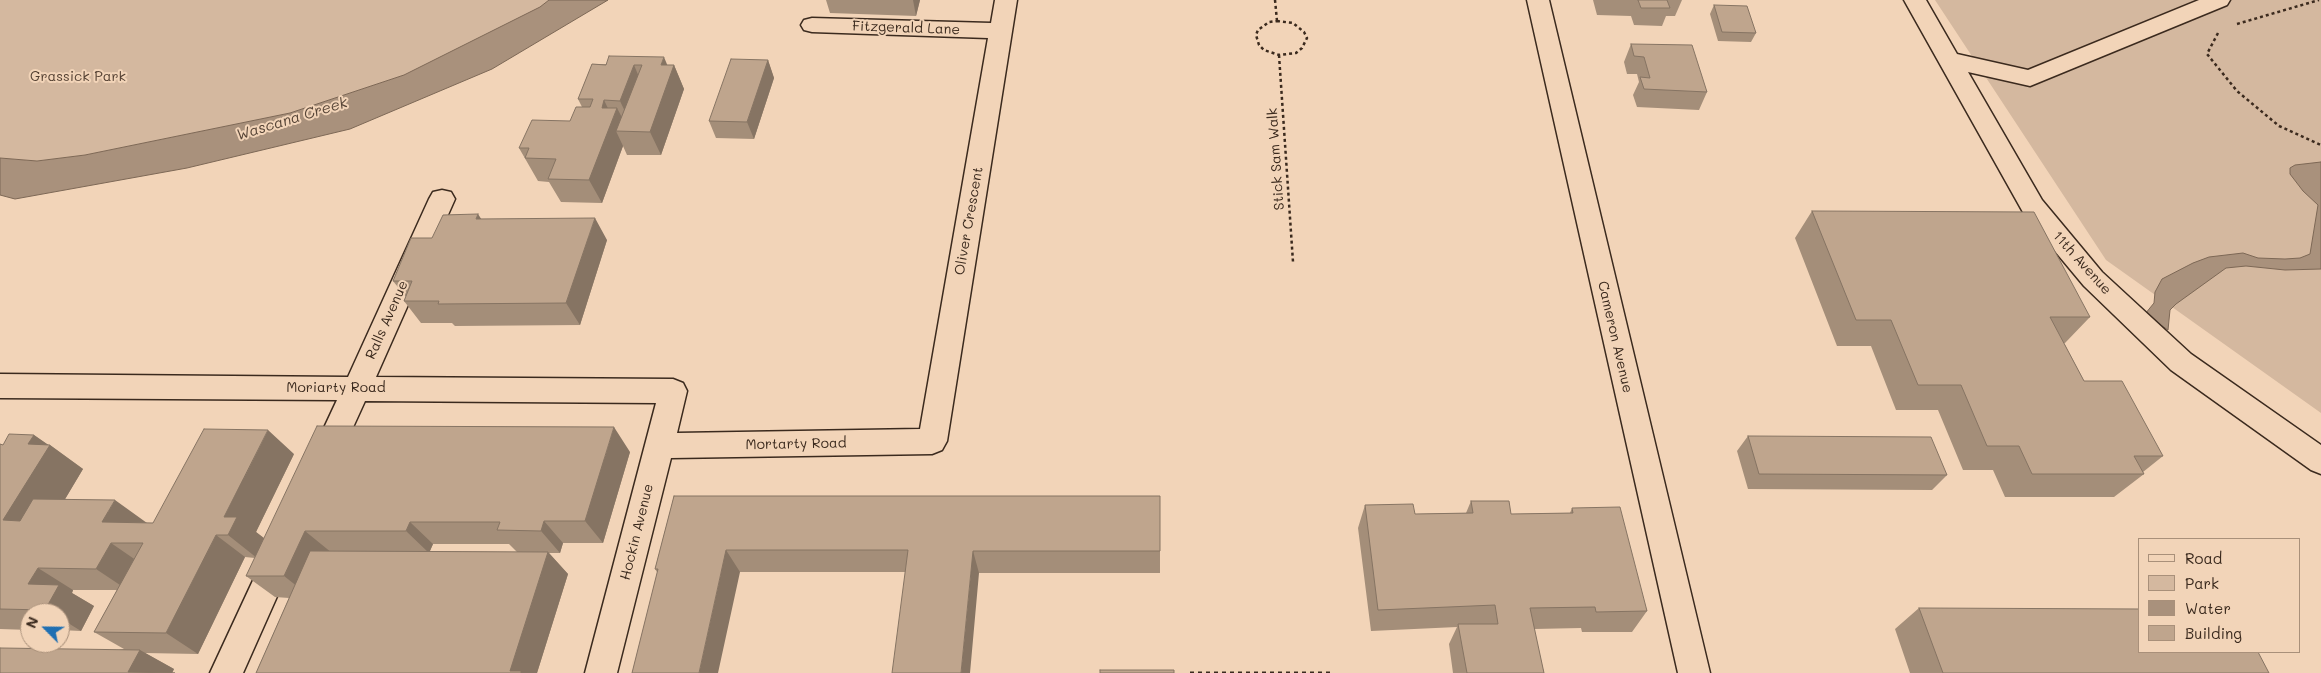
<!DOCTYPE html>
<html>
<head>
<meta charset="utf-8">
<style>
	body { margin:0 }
	#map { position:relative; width:2321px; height:673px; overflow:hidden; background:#f2d4b8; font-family:Mali,sans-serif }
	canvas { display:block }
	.legend { position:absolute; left:2138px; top:538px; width:162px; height:115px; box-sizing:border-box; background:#f2d4b8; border:1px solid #a9907a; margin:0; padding:6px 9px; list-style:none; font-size:15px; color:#3b2a1e }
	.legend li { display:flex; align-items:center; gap:10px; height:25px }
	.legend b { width:25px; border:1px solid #a9907a }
	.north { position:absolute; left:20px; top:603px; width:50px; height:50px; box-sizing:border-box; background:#f2d4b8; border:1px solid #a9907a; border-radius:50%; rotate:293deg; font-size:14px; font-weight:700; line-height:20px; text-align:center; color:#3b2a1e }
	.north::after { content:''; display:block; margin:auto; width:18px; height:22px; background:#1f6fb2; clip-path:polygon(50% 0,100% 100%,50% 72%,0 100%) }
</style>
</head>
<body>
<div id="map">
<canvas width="2321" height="673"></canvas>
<ul class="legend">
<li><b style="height:6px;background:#f2d4b8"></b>Road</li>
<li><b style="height:14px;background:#d4b89f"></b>Park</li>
<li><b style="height:14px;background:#a9917c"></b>Water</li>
<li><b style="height:14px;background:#bfa58d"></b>Building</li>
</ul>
<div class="north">N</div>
</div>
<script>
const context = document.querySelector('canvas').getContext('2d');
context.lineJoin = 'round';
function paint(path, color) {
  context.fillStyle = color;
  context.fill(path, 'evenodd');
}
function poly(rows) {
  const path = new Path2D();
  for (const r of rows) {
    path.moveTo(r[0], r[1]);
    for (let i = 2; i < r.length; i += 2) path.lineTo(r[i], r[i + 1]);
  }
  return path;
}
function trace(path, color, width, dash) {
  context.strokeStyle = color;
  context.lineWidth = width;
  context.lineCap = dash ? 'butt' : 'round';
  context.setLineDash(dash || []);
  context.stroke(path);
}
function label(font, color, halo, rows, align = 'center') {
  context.font = font + ' Mali,sans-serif';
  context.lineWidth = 4;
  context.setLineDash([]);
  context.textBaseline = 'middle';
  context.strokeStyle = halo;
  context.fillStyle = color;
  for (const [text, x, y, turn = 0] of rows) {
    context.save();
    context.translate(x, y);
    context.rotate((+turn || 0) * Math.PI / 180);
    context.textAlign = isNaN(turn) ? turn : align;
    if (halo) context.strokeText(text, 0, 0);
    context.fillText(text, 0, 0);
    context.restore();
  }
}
const green = poly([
	[0,0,549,0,541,7,404,75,290,113,85,155,37,161,0,158],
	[1935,0,2321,0,2321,413,2106,260]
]);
const water = poly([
	[549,0,608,0,492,69,350,129,187,168,15,199,0,195,0,158,37,161,85,155,290,113,404,75,540,7,549,0],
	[2321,162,2321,269,2285,270,2246,266,2226,268,2176,304,2170,310,2168,330,2145,314,2154,303,2155,292,2162,279,2193,263,2209,257,2243,253,2258,258,2285,259,2300,258,2310,254,2318,205,2303,191,2290,174,2290,168,2295,165,2321,162]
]);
const pathFar1 = poly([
	[1275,0,1277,21],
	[1277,21,1293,23,1304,32,1307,38,1302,48,1296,53,1279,55,1264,50,1259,45,1256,35,1258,30,1269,22,1277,21],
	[2237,24,2319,0],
	[2218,33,2207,54,2237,91,2279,126,2321,145],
	[1279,55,1293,262]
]);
const path = poly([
	[1190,673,1330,673]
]);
const minor = poly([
	[995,0,1017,0,947,441,942,450,932,454,671,458,617,673,585,673,656,403,365,401,334,469,324,473,314,469,309,460,337,400,0,398,0,374,348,377,429,199,433,192,442,190,451,192,455,199,376,377,673,379,683,383,687,391,677,433,920,429,988,38,812,32,804,30,801,25,804,20,812,18,991,23,995,0],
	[1527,0,1549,0,1710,673,1678,673,1527,0],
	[1904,0,1926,0,1957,54,2028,70,2199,0,2230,0,2227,5,2030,86,1968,72,2042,200,2102,272,2191,354,2321,445,2321,474,2311,470,2171,370,2084,286,2024,214,1904,0],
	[280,542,291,546,295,556,243,673,210,673,269,546,280,542]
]);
const wall = poly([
	[826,0,920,0,916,16,830,13],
	[1593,0,1682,0,1675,16,1666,16,1662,26,1634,25,1631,16,1597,15],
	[1714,5,1756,33,1751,42,1718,41,1710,14],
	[1631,44,1707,92,1699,110,1637,107,1633,95,1639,82,1637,74,1627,74,1624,62],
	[768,60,774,78,754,139,716,138,709,121],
	[592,64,674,65,684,89,661,155,627,155,623,146,602,203,561,202,549,182,538,181,519,148,570,121,582,107,578,99],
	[1812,211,2090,317,2065,343,2064,343,2084,381,2163,456,2143,472,2144,474,2114,497,2005,497,1993,470,1963,470,1938,410,1896,410,1871,346,1837,346,1795,238],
	[481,219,607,240,580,325,455,326,452,323,421,323,404,301,406,297,393,281,432,238],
	[34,435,48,445,50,445,83,469,65,499,146,523,153,523,294,454,256,532,264,538,630,452,603,543,563,543,560,553,549,553,568,574,537,673,256,673,289,598,275,597,246,576,255,558,245,557,198,654,145,653,174,669,172,673,0,673,124,649,94,632,117,590,73,590,72,593,94,606,81,631,60,630,60,613,30,613,30,630,0,629,0,444,3,445],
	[433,544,509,544,517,552,430,551],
	[1748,436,1947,475,1932,490,1748,489,1737,451],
	[674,496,1160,496,1160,573,979,573,905,572,657,572,655,569],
	[1471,501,1511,514,1570,513,1572,508,1647,611,1632,632,1582,632,1581,628,1534,629,1544,673,1453,673,1449,644,1457,627,1371,631,1358,528,1365,505,1415,514,1466,513],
	[1919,608,2269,673,1910,673,1895,629]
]);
const shadedWall = poly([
	[913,0,920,0,916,16],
	[664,57,671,74,674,65,684,89,661,155,650,132,661,65],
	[768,60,774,78,754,139,747,122],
	[634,65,644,89,631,124,620,101],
	[604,100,613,119,617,108,629,131,616,131,623,146,602,203,589,180,602,108],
	[478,214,493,237,476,219],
	[595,218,607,240,580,325,566,303],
	[614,427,630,452,603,543,585,521],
	[268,430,294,454,256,532,265,539,257,558,228,535,224,517],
	[34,435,50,446,50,445,83,469,39,543,3,520,28,444],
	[115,500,147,523,102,522],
	[544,521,563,543,560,553,541,531],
	[410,522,433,544,429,553,406,531],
	[305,531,332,553,312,598,284,576],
	[216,535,245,557,198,654,166,633],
	[111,543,143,565,129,591,96,569],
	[726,550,740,572,718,673,699,673],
	[973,551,979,573,970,673,961,673],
	[548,552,568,574,537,673,512,673,510,671],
	[38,568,73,590,72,593,94,606,81,631,60,618,60,613,50,613,45,610,28,584],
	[140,650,174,669,172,673,128,672]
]);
const building = poly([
	[1638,0,1667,0,1670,8,1641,8,1638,0],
	[1714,5,1747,6,1756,33,1722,32,1714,5],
	[1631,44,1692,45,1707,92,1644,89,1640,77,1650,78,1644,57,1634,56,1631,44],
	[609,56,664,57,661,65,674,65,650,132,616,131,642,65,634,65,620,101,604,100,602,108,617,108,589,180,548,179,556,159,525,158,529,148,519,148,532,120,570,121,576,107,590,107,593,99,578,99,592,64,606,65,609,56],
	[731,59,768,60,747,122,709,121,731,59],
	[1812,211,2034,212,2090,317,2050,317,2084,381,2122,381,2163,456,2134,456,2144,474,2032,474,2019,446,1987,446,1961,385,1918,385,1891,320,1856,320,1812,211],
	[478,214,476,219,595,218,566,303,438,304,439,301,404,301,412,281,393,281,411,238,432,238,443,215,478,214],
	[317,426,614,427,585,521,544,521,541,531,497,530,500,522,410,522,406,531,305,531,284,576,246,576,317,426],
	[204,429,268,430,224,517,237,517,228,535,216,535,166,633,94,632,143,543,111,543,96,569,38,568,28,584,59,585,45,610,0,609,0,444,3,445,9,434,34,435,28,444,50,445,3,520,20,521,33,499,115,500,102,522,153,523,204,429],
	[1748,436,1931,437,1947,475,1759,474,1748,436],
	[674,496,1160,496,1160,551,973,551,961,673,892,673,908,550,726,550,699,673,632,673,658,569,655,569,674,496],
	[1471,501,1509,501,1511,514,1573,513,1572,508,1620,507,1647,611,1596,612,1595,607,1530,608,1544,673,1467,673,1458,624,1498,624,1495,605,1378,610,1365,505,1413,504,1415,514,1473,513,1471,501],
	[310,551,548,552,510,671,521,671,521,673,256,673,310,551],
	[1919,608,2140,609,2140,652,2258,652,2269,673,1943,673,1919,608],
	[0,648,140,650,128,672,175,673,0,673,0,648],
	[1100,670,1174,670,1174,673,1100,673,1100,670]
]);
const streetNames = [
	["Fitzgerald Lane",906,28,2],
	["Stick Sam Walk",1276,159,-94],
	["Oliver Crescent",969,221,-80],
	["11th Avenue",2082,263,48],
	["Ralls Avenue",387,320,-66],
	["Cameron Avenue",1615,337,77],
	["Moriarty Road",336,388],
	["Mortarty Road",796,444,-1],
	["Hockin Avenue",637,532,-76]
];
const parkNames = [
	["Grassick Park",78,77]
];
const waterNames = [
	["Wascana Creek",292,119,-17]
];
paint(green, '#d4b89f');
paint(water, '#a9917c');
trace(water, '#7d6856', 1);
trace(minor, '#3b2a1e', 3);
trace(pathFar1, '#3b2a1e', 2.5, [3, 3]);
trace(path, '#3b2a1e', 3, [4, 4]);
paint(minor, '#f2d4b8');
paint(wall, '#a48e79');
paint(shadedWall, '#867463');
paint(building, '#bfa58d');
trace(building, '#867463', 1);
label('14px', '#3b2a1e', '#f2d4b8', streetNames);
label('14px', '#523f31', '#f2d4b8', parkNames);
label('italic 15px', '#564436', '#f2d4b8', waterNames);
</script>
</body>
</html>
